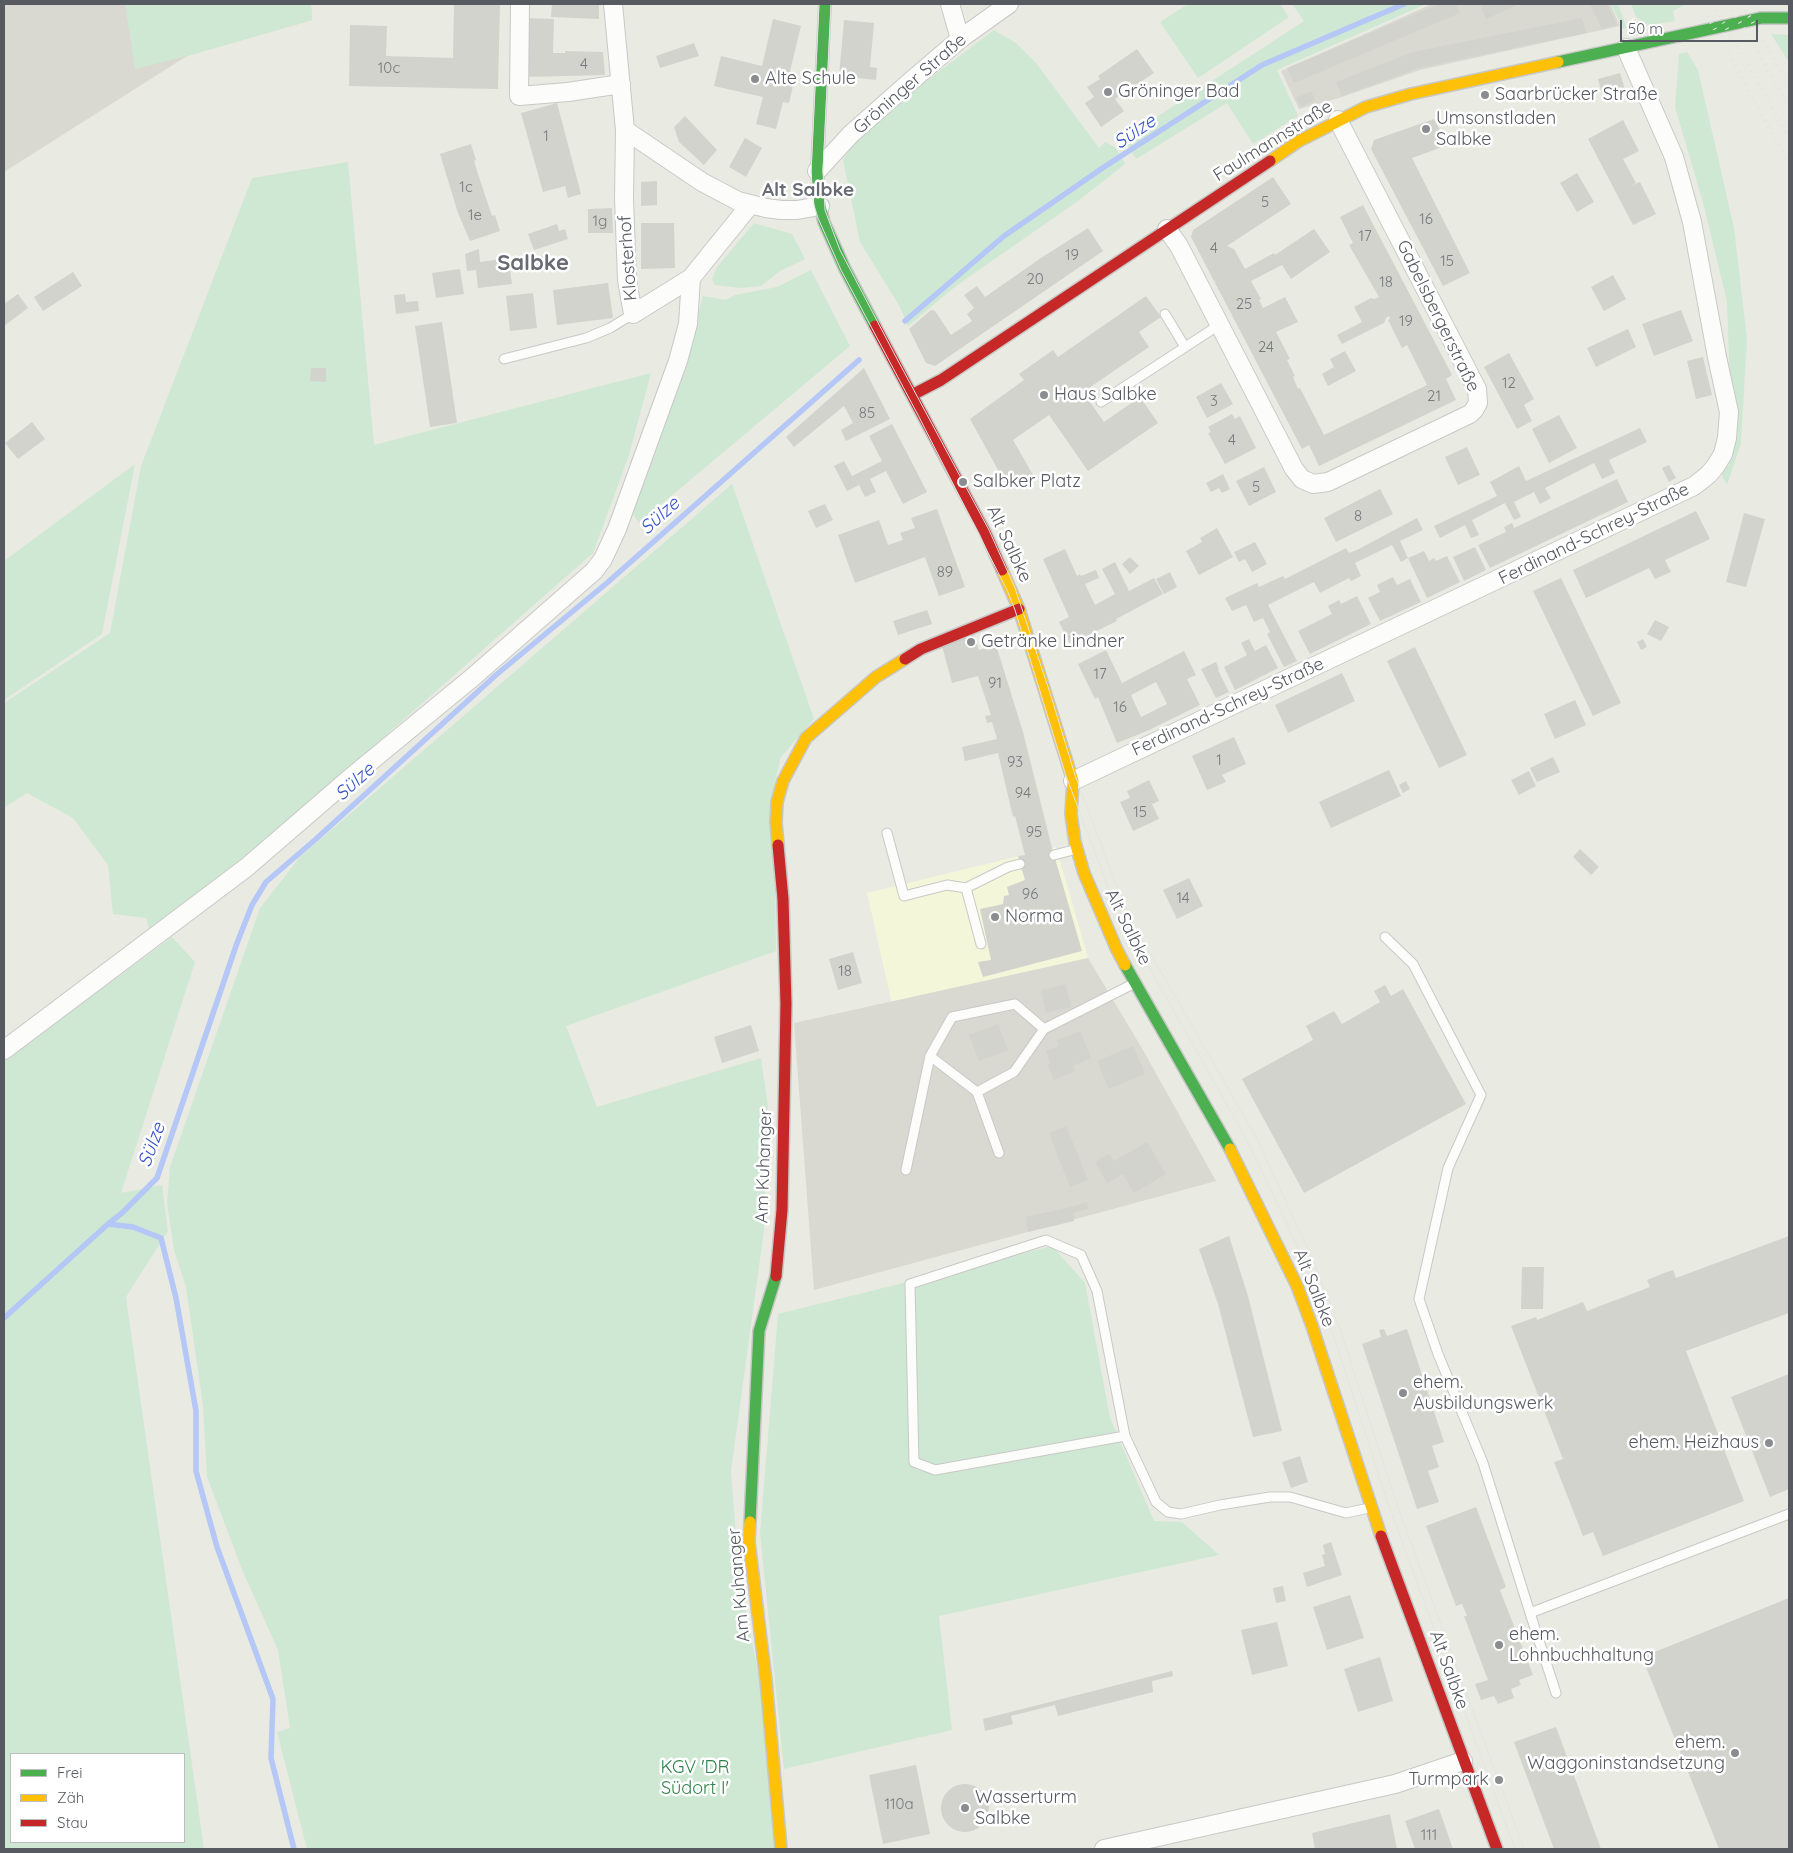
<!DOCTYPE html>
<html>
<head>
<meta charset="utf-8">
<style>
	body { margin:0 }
	#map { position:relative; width:1793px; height:1853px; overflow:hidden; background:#e9eae2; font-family:Quicksand,sans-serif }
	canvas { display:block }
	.frame { position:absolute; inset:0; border:5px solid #585a62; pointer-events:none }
	.legend { position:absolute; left:10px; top:1753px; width:175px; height:90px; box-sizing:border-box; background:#fff; border:1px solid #bcbdc0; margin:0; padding:6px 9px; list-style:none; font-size:15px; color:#585a62 }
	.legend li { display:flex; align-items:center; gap:10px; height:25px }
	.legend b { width:25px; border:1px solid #bcbdc0 }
	.scale { position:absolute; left:1620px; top:20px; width:138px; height:22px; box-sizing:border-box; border:2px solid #585a62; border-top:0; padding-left:6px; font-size:15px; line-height:18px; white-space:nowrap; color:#585a62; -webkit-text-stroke:4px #fff; paint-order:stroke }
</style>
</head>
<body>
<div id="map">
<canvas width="1793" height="1853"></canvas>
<div class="frame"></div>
<ul class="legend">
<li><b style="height:6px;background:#4caf50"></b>Frei</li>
<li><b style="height:6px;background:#ffc107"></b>Zäh</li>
<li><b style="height:6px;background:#c62828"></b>Stau</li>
</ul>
<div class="scale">50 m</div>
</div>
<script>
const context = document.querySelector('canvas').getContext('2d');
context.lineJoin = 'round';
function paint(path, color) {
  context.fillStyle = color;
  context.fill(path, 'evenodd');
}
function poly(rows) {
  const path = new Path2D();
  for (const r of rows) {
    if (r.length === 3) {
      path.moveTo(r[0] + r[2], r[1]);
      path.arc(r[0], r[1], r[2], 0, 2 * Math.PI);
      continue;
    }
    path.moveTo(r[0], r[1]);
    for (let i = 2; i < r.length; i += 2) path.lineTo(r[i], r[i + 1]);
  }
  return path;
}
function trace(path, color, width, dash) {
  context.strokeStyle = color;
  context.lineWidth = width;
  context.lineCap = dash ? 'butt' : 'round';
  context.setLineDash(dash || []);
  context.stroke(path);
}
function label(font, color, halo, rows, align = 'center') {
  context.font = font + ' Quicksand,sans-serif';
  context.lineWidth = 5;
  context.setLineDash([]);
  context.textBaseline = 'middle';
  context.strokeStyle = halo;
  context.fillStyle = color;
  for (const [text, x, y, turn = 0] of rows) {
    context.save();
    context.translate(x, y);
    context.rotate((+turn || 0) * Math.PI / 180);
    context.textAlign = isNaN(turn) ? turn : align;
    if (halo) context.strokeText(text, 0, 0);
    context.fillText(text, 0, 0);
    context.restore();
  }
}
const commercial = poly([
	[1056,847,1088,958,892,1004,867,893]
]);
const industrial = poly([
	[4,4,311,4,312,20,187,56,4,172],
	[1432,4,1610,4,1620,26,1420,70,1339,98,1299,109,1281,71],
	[1088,958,1143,1050,1216,1181,814,1290,794,1023]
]);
const green = poly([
	[125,4,311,4,312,20,187,56,135,69],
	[1188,4,1280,4,1289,17,1198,78,1160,22],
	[1292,4,1426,4,1277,70,1298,116,1253,144,1227,103,1136,159,1123,139,1304,21],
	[1611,4,1618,4,1627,28,1623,29],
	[1631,4,1686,4,1673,11,1675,21,1648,25,1636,17],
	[994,30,1016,43,1036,63,1099,148,1105,142,1116,148,1125,164,1078,201,956,286,908,326,900,307,860,242,843,160,855,142,917,88],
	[1771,34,1789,35,1789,62],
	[1687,52,1698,70,1734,228,1747,339,1741,443,1727,485,1721,473,1729,465,1738,422,1730,385,1727,302,1704,206,1675,107,1679,54],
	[348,162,374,445,651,373,629,455,593,553,344,772,158,929,149,928,146,918,113,914,108,865,73,818,27,793,5,807,4,804,4,703,110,633,141,466,252,178],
	[754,223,792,234,805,259,780,271,761,286,740,288,715,285,712,279,717,267],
	[811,270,850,346,639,523,629,508,691,342,703,296,726,300,735,295,777,287],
	[135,464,102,634,4,700,4,561],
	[732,484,814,719,781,757,774,786,776,951,566,1026,597,1107,761,1058,768,1107,764,1230,731,1471,739,1576,760,1682,774,1849,307,1849,277,1732,290,1728,278,1650,243,1572,207,1477,203,1406,186,1287,174,1250,167,1203,170,1167,260,908,300,857],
	[172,937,195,962,121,1193,162,1185,168,1231,126,1297,204,1849,4,1849,4,1061],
	[11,1754,184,1754,184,1842,11,1842],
	[1052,1246,1085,1283,1110,1418,1154,1521,1182,1522,1219,1555,939,1616,952,1730,784,1769,760,1533,778,1314]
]);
const stream = poly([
	[905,321,1004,236,1104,167,1262,65,1404,4],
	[108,1224,133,1227,161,1238,176,1298,196,1411,196,1471,217,1547,273,1699,271,1758,294,1849],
	[4,1318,108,1224,122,1213,157,1178,237,943,252,905,266,882,316,839,496,675,608,582,859,360]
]);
const building = poly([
	[454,4,500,4,498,89,349,86,350,25,387,26,386,56,453,58],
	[552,4,599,4,599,19,551,17],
	[1439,4,1456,4,1460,13,1294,83,1287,68],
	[1480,4,1514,4,1515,6,1486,19],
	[1590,4,1607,4,1617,25,1602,29],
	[527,18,554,19,553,53,565,53,565,51,603,52,605,75,524,77],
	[1582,18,1586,33,1419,68,1342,96,1336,82,1413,52],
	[773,19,801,26,790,71,796,73,789,103,783,102,776,129,756,124,763,97,714,86,721,56,762,66],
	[844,20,874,23,870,67,877,68,876,80,839,76],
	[694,43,699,56,660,68,656,56],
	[1137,49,1154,73,1115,99,1124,111,1101,127,1085,103,1094,97,1087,87,1100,79,1098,76],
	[1620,73,1625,89,1602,94,1598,79],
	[1311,91,1315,100,1301,107,1296,98],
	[557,103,581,194,568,198,565,186,543,192,521,113],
	[685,116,717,150,704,165,679,142,674,127],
	[1434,119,1448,145,1412,158,1470,273,1443,286,1371,149,1374,140],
	[1623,120,1639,151,1623,159,1636,183,1630,186,1640,182,1656,214,1633,225,1588,139],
	[745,138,762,148,746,177,729,167],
	[471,144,476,160,474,161,478,174,492,216,495,215,500,231,470,241,458,213,440,154],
	[1577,173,1594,202,1577,212,1560,183],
	[1273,177,1291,204,1227,246,1234,249,1245,269,1274,253,1275,255,1314,229,1330,252,1291,279,1282,265,1251,281,1261,299,1259,300,1263,308,1285,297,1298,322,1276,332,1290,359,1287,360,1295,376,1293,377,1298,389,1300,388,1324,435,1427,385,1407,345,1402,348,1388,320,1390,319,1389,316,1386,318,1384,323,1342,344,1337,335,1362,322,1354,307,1371,298,1374,299,1379,297,1349,245,1353,243,1340,217,1363,205,1452,375,1446,379,1456,400,1319,466,1309,445,1302,449,1191,237,1193,230],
	[657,181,657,205,641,206,641,182],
	[612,208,613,233,588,233,588,209],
	[641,223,674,223,675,268,641,269],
	[557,224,559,231,565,229,568,239,534,250,528,234],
	[1088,228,1103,251,935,366,926,363,909,329,931,310,935,311,951,335,972,321,967,314,974,308,964,295,977,286,985,297,1041,258],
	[479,249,480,262,508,258,512,284,478,288,476,270,467,271,465,254],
	[460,269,464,294,436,298,432,273],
	[73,272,82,286,43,311,34,297],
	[1613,275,1626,299,1604,311,1591,287],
	[608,283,613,318,557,325,553,290],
	[533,293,537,328,510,331,506,296],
	[18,294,28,308,4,326,4,304],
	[405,294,406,302,418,301,419,311,396,314,394,295],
	[1146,296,1161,317,1139,332,1149,347,1083,392,1104,422,1140,397,1158,423,1088,471,1049,415,1013,440,1033,475,1008,488,970,419,1024,380,1019,374,1053,350,1058,357],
	[1681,310,1693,341,1654,356,1642,324],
	[442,322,457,423,430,427,415,326],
	[1628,329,1636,347,1596,367,1587,348],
	[1345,351,1356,371,1328,386,1322,374,1334,367,1330,359],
	[1509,353,1534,399,1524,405,1532,421,1517,429,1484,367],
	[1703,357,1712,395,1696,399,1687,361],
	[311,368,326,368,326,382,310,381],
	[864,368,890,419,846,441,841,430,853,423,844,406,794,447,786,437],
	[1221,383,1233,404,1207,418,1196,397],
	[1232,414,1235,419,1240,416,1256,448,1225,464,1208,433,1211,432,1208,427],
	[1559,415,1577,448,1549,463,1532,429],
	[32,422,45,439,18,459,5,443],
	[892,424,927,492,903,504,886,471,870,479,876,492,865,497,859,485,847,491,834,466,844,461,852,476,882,461,869,436],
	[1640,428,1647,442,1609,460,1615,473,1602,479,1594,463,1545,488,1551,498,1540,504,1534,492,1514,502,1521,517,1514,520,1505,503,1472,520,1479,535,1471,538,1465,525,1440,538,1434,526,1497,496,1490,482,1519,466,1526,481],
	[1467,447,1480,475,1458,485,1445,457],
	[1669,465,1676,478,1669,482,1662,468],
	[1264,467,1276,492,1249,506,1236,481],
	[1223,474,1230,489,1222,493,1219,488,1211,492,1206,483],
	[1617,479,1628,502,1490,568,1478,545,1506,532,1504,527,1512,523,1514,528],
	[1380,489,1393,514,1336,542,1324,518],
	[825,504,833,520,816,528,808,511],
	[937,509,965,587,939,596,925,557,855,583,838,535,879,520,888,545,903,540,900,533,915,528,911,518],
	[1696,511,1710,539,1665,560,1671,572,1655,579,1649,568,1586,598,1573,570],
	[1744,513,1765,519,1746,587,1726,582],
	[1417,518,1423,530,1400,541,1408,558,1424,551,1429,561,1434,558,1436,561,1447,556,1460,582,1427,598,1408,558,1401,562,1392,545,1355,563,1361,576,1351,581,1349,578,1320,593,1314,582,1268,605,1297,661,1284,667,1267,634,1270,632,1263,618,1254,622,1246,605,1232,611,1225,598,1257,583,1259,587,1283,576,1285,579,1346,548,1349,553,1357,550],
	[1217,528,1233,557,1199,575,1186,551,1202,542,1200,538],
	[1255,542,1267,564,1252,572,1245,559,1239,562,1234,552],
	[1475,547,1486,570,1464,581,1453,557],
	[1065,549,1077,576,1080,574,1081,576,1096,570,1099,578,1085,584,1095,605,1115,594,1102,569,1115,562,1129,591,1154,578,1163,594,1116,619,1117,621,1070,644,1059,622,1069,617,1043,559],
	[1130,557,1139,566,1130,574,1122,564],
	[1170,572,1177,587,1164,594,1156,579],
	[1393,577,1397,585,1410,579,1421,602,1380,621,1368,598,1380,592,1377,585],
	[1561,578,1621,703,1593,716,1533,591],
	[1357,596,1371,624,1310,654,1298,631,1332,614,1328,606,1339,600,1341,604],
	[927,610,932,624,898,635,893,621],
	[1655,620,1669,627,1661,641,1647,634],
	[974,635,979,650,996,645,1023,732,1052,848,1082,951,983,977,978,962,991,960,980,909,1003,904,1004,896,1009,895,1007,887,1025,880,1018,856,1025,855,1015,816,1013,817,998,753,965,761,962,747,997,739,992,722,987,723,985,716,991,715,978,676,952,683,942,646],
	[1249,639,1255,651,1266,645,1278,668,1235,690,1224,667,1247,655,1241,643],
	[1643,639,1647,647,1641,650,1637,642],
	[1415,647,1467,755,1439,768,1387,661],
	[1106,650,1122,683,1184,651,1196,675,1187,679,1200,705,1147,731,1117,743,1098,697,1095,699,1078,664],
	[1156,682,1167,704,1141,717,1131,695],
	[1216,662,1219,669,1218,670,1229,692,1216,698,1201,669],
	[1342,673,1355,701,1288,733,1275,705],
	[1575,700,1586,725,1555,739,1544,714],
	[1234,737,1246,764,1222,775,1226,782,1207,790,1192,756],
	[1553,757,1560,772,1537,782,1530,768],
	[1389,770,1401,796,1331,828,1319,802],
	[1529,771,1536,786,1519,795,1511,780],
	[1149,780,1159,801,1152,804,1159,819,1133,831,1120,802,1130,798,1127,791],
	[1406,781,1410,789,1403,793,1399,785],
	[1580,849,1599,867,1591,875,1573,857],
	[1189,878,1203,906,1177,919,1163,890],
	[853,952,862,983,838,990,829,959],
	[1066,984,1071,1007,1046,1013,1041,990],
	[1385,985,1391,996,1403,989,1466,1104,1304,1193,1242,1079,1313,1040,1306,1026,1334,1011,1342,1024,1380,1002,1374,991],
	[998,1024,1008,1050,979,1061,969,1035],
	[751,1025,759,1051,722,1063,714,1037],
	[1080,1031,1091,1058,1073,1066,1075,1071,1054,1080,1047,1064,1050,1063,1046,1051,1059,1046,1057,1040],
	[1133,1046,1145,1074,1109,1089,1097,1061],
	[1066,1126,1088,1180,1070,1187,1049,1133],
	[1147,1142,1166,1174,1134,1193,1123,1174,1107,1183,1095,1162,1109,1154,1114,1161],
	[1087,1202,1088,1209,1073,1213,1074,1221,1028,1232,1026,1217,1071,1207],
	[1229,1236,1248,1296,1282,1431,1253,1437,1218,1304,1199,1249],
	[1789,1236,1789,1313,1686,1351,1744,1501,1603,1556,1593,1532,1583,1536,1554,1462,1563,1459,1511,1326,1536,1317,1537,1320,1583,1302,1587,1311,1650,1287,1647,1280,1664,1273,1673,1270,1676,1278],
	[1522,1267,1544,1267,1543,1309,1521,1309],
	[1384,1329,1387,1336,1407,1329,1444,1442,1432,1446,1439,1467,1428,1471,1439,1502,1417,1509,1362,1344,1381,1337,1379,1330],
	[1789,1374,1789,1489,1770,1497,1731,1397],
	[1300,1456,1308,1482,1291,1488,1282,1462],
	[1476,1507,1506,1587,1500,1590,1533,1675,1519,1680,1521,1685,1511,1689,1514,1698,1498,1704,1494,1696,1481,1700,1475,1684,1488,1680,1464,1616,1467,1616,1462,1604,1456,1606,1426,1526],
	[1331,1542,1342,1575,1307,1587,1303,1573,1325,1566,1322,1555,1325,1554,1323,1545],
	[1283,1586,1286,1601,1276,1603,1273,1588],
	[1350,1595,1364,1638,1327,1650,1313,1607],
	[1789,1598,1789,1849,1719,1849,1642,1657],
	[1277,1622,1288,1666,1252,1675,1241,1630],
	[1380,1657,1393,1701,1358,1712,1344,1669],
	[1172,1671,1173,1676,1152,1681,1153,1692,1058,1716,1055,1705,1011,1716,1013,1724,985,1731,983,1719],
	[1556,1727,1583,1800,1601,1849,1554,1849,1514,1742],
	[916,1765,930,1834,883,1844,869,1775],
	[965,1808,24],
	[1439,1809,1453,1849,1415,1849,1405,1821],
	[1390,1814,1397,1849,1315,1849,1312,1833]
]);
const lane = poly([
	[1165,314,1185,347],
	[504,359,586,338,610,328,633,314],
	[1101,402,1219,325],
	[887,833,904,896,947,885,966,888],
	[1054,855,1077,849],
	[1385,937,1413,964,1481,1095,1448,1168,1419,1299,1438,1354,1483,1463,1530,1613,1556,1693],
	[981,944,966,888,1008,867,1020,864],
	[930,1056,977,1092,1014,1072,1044,1029,1135,983],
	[977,1092,999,1153],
	[906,1170,930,1056,952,1017,1015,1004,1044,1029],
	[1125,1436,935,1470,914,1462,910,1284,1046,1240,1081,1255,1097,1291,1125,1436,1156,1502,1168,1512,1181,1514,1220,1505,1270,1497,1290,1497,1346,1513,1369,1508],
	[1530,1613,1789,1514]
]);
const street = poly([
	[520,4,519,96,568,92,621,84],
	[613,4,625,130,702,182,738,201,766,208,781,210,797,210,820,206],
	[950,4,960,39],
	[625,130,624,199,627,280,633,314,691,278,750,205],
	[817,171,851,134,911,81,960,39,1009,4],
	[1167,229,1179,246,1294,469,1302,479,1313,484,1328,482,1470,414,1474,410,1478,403,1477,389,1338,120],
	[1073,781,1694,486,1708,475,1715,467,1723,454,1727,438,1729,412,1717,357,1692,222,1674,157,1626,48],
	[4,1050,247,867,349,779,473,677,594,571,603,559,617,529,678,361,688,324,691,278],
	[1104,1849,1395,1784,1463,1761]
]);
const fast = poly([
	[825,4,817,171,820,206,824,222,845,269,875,326],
	[1558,62,1761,18,1789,18],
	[1125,965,1230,1149],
	[750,1522,759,1331,776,1276]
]);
const slow = poly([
	[1270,161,1299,141,1366,107,1411,94,1558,62],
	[1002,570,1019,609,1073,781,1071,814,1075,842,1084,873,1117,950,1125,965],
	[778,845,776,822,777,802,783,781,806,738,876,677,905,659],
	[1230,1149,1297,1286,1312,1326,1381,1536],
	[750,1522,749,1542,766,1680,781,1849]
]);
const jam = poly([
	[875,326,985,532,1002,570],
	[912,395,941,380,1270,161],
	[905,659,921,649,1019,609],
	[776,1276,782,1210,786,1004,783,899,778,845],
	[1381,1536,1497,1849]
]);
const tram = poly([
	[819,4,811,173,813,202,818,218,841,270,918,415,1007,590,1015,610,1066,776,1107,884,1126,926,1249,1144,1309,1271,1333,1334,1389,1506,1515,1849],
	[831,4,823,171,825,210,832,229,840,250,896,357,989,530,1015,588,1051,696,1075,775,1115,882,1133,923,1258,1141,1317,1269,1341,1332,1397,1505,1524,1849]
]);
const rail = poly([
	[1701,4,1789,164],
	[1713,4,1789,137],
	[1729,4,1789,106],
	[1742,4,1789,84]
]);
const markers = [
	[755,79,5,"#8b8c8f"],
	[1108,92,5,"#8b8c8f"],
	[1485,95,5,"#8b8c8f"],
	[1426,129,5,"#8b8c8f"],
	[1044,395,5,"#8b8c8f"],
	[963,482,5,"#8b8c8f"],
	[971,642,5,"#8b8c8f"],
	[995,917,5,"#8b8c8f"],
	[1403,1393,5,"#8b8c8f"],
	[1769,1443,5,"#8b8c8f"],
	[1499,1645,5,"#8b8c8f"],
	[1735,1753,5,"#8b8c8f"],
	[1499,1780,5,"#8b8c8f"],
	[965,1808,5,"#8b8c8f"]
];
const numberNames = [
	["4",584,64],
	["10c",389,68],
	["1",546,136],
	["1c",466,187],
	["5",1265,202],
	["1e",475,215],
	["16",1426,219],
	["1g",600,221],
	["17",1365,236],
	["4",1214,248],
	["19",1072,255],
	["15",1447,261],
	["20",1035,279],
	["18",1386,282],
	["25",1244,304],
	["19",1406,321],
	["24",1266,347],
	["12",1509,383],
	["21",1434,396],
	["3",1214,401],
	["85",867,413],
	["4",1232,440],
	["5",1256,487],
	["8",1358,516],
	["89",945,572],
	["17",1100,674],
	["91",995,683],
	["16",1120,707],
	["1",1219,760],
	["93",1015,762],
	["94",1023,793],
	["15",1140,812],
	["95",1034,832],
	["96",1030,894],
	["14",1183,898],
	["18",845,971],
	["110a",899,1804],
	["111",1429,1835]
];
const poiNames = [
	["Alte Schule",765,79],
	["Gröninger Bad",1118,92],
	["Saarbrücker Straße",1495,95],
	["Umsonstladen",1436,119],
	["Salbke",1436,140],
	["Haus Salbke",1054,395],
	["Salbker Platz",973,482],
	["Getränke Lindner",981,642],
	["Norma",1005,917],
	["ehem.",1413,1383],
	["Ausbildungswerk",1413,1404],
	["ehem. Heizhaus",1759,1443,"right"],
	["ehem.",1509,1635],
	["Lohnbuchhaltung",1509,1656],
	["ehem.",1725,1743,"right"],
	["Waggoninstandsetzung",1725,1764,"right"],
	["Turmpark",1489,1780,"right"],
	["Wasserturm",975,1798],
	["Salbke",975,1819]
];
const streetNames = [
	["Gröninger Straße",910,84,-41],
	["Faulmannstraße",1273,141,-32],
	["Klosterhof",628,258,-94],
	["Gabelsbergerstraße",1438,316,64],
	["Ferdinand-Schrey-Straße",1594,534,-26],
	["Alt Salbke",1009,544,65],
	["Ferdinand-Schrey-Straße",1228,707,-25],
	["Alt Salbke",1128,927,64],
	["Am Kuhanger",764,1166,-88],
	["Alt Salbke",1314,1288,68],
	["Am Kuhanger",739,1585,-95],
	["Alt Salbke",1449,1670,70]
];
const parkNames = [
	["KGV 'DR",695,1768],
	["Südort I'",695,1789]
];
const waterNames = [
	["Sülze",1135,132,-34],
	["Sülze",660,516,-42],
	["Sülze",355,782,-42],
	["Sülze",152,1145,-70]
];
const neighbourhoodNames = [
	["Alt Salbke",808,190]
];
const districtNames = [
	["Salbke",533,263]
];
paint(commercial, '#f4f6d9');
paint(industrial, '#d9d9d2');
paint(green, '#cfe8d3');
trace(stream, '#b4c7f6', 5.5);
paint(building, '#d2d3cd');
trace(lane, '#c8c8c7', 11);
trace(street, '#c8c8c7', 20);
trace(fast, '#c6c7c6', 14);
trace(slow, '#c6c7c6', 14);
trace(jam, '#c6c7c6', 14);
trace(lane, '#fcfcfb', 9);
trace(street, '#fcfcfb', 18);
trace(fast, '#4caf50', 11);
trace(slow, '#ffc107', 11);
trace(jam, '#c62828', 11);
trace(tram, '#e4e4e3', 1);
trace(rail, '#e4e4e3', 4, [1, 6]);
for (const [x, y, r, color] of markers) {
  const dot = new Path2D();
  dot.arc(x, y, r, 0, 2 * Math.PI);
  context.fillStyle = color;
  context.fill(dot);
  trace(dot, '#fff', 2);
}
label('15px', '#77797d', null, numberNames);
label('18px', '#585a62', '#fff', poiNames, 'left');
label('18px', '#585a62', '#fff', streetNames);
label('18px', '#2e844a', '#fff', parkNames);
label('italic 19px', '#3855ca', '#fff', waterNames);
label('bold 19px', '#696b74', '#fff', neighbourhoodNames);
label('bold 22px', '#696b74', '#fff', districtNames);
</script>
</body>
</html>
